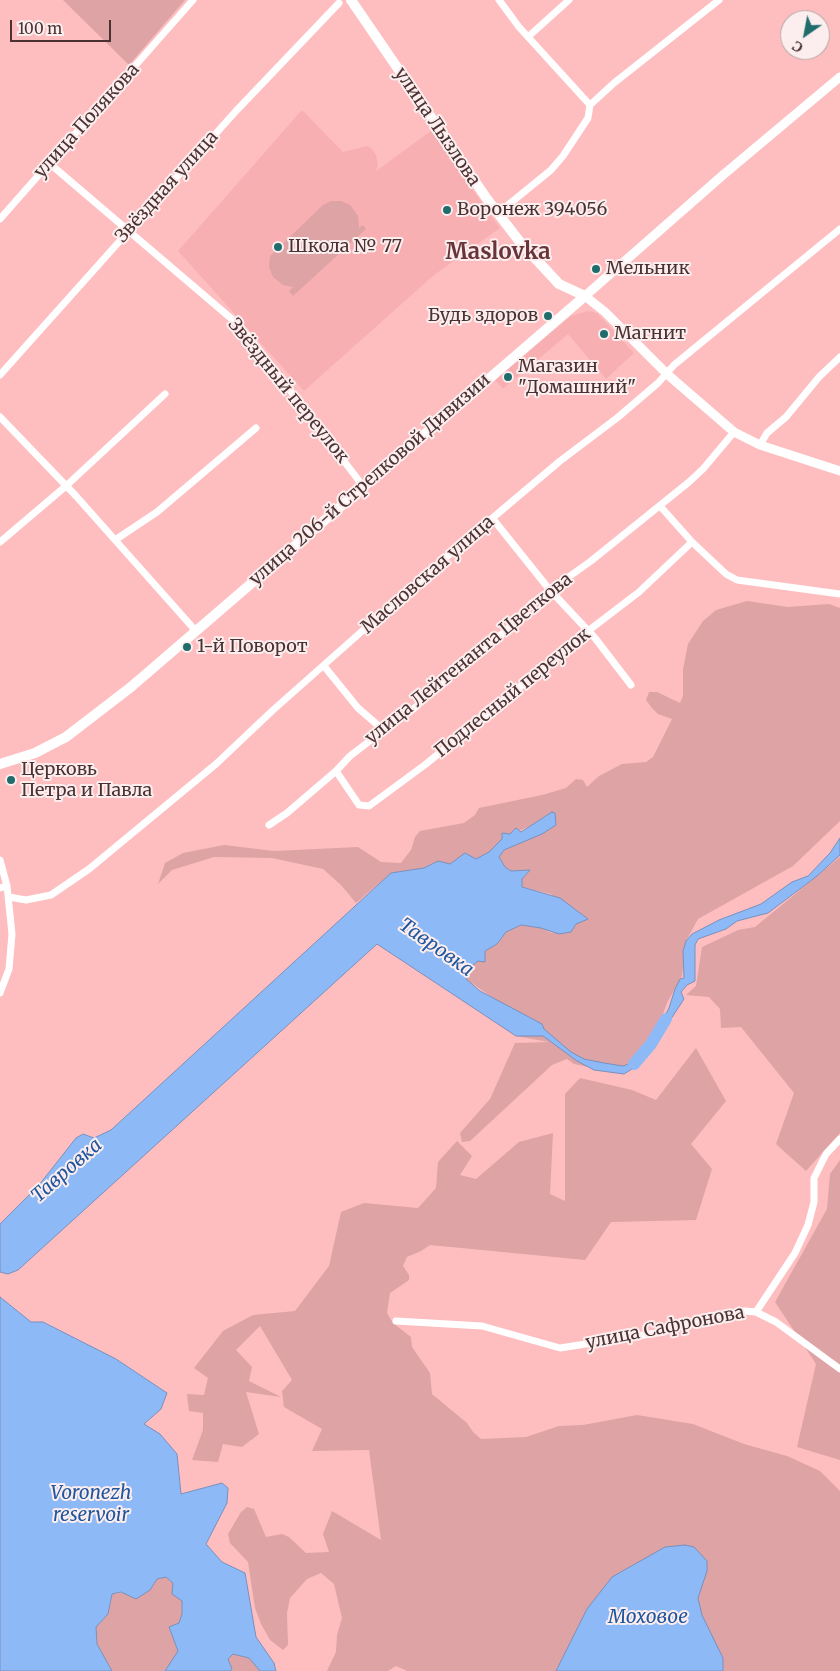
<!DOCTYPE html>
<html>
<head>
<meta charset="utf-8">
<style>
	body { margin:0 }
	#map { position:relative; width:840px; height:1671px; overflow:hidden; background:#febec0; font-family:Merriweather,serif }
	canvas { display:block }
	.north { position:absolute; left:780px; top:10px; width:50px; height:50px; box-sizing:border-box; background:#fceeee; border:1px solid #b5a3a3; border-radius:50%; rotate:213deg; font-size:14px; font-weight:700; line-height:20px; text-align:center; color:#4b3232 }
	.north::after { content:''; display:block; margin:auto; width:18px; height:22px; background:#1f6c6d; clip-path:polygon(50% 0,100% 100%,50% 72%,0 100%) }
	.scale { position:absolute; left:10px; top:20px; width:101px; height:22px; box-sizing:border-box; border:2px solid #4b3232; border-top:0; padding-left:6px; font-size:15px; line-height:18px; white-space:nowrap; color:#4b3232; -webkit-text-stroke:4px #fceeee; paint-order:stroke }
</style>
</head>
<body>
<div id="map">
<canvas width="840" height="1671"></canvas>
<div class="north">С</div>
<div class="scale">100 m</div>
</div>
<script>
const context = document.querySelector('canvas').getContext('2d');
context.lineJoin = 'round';
function paint(path, color) {
  context.fillStyle = color;
  context.fill(path, 'evenodd');
}
function poly(rows) {
  const path = new Path2D();
  for (const r of rows) {
    path.moveTo(r[0], r[1]);
    for (let i = 2; i < r.length; i += 2) path.lineTo(r[i], r[i + 1]);
  }
  return path;
}
function trace(path, color, width, dash) {
  context.strokeStyle = color;
  context.lineWidth = width;
  context.lineCap = dash ? 'butt' : 'round';
  context.setLineDash(dash || []);
  context.stroke(path);
}
function label(font, color, halo, rows, align = 'center') {
  context.font = font + ' Merriweather,serif';
  context.lineWidth = 4;
  context.setLineDash([]);
  context.textBaseline = 'middle';
  context.strokeStyle = halo;
  context.fillStyle = color;
  for (const [text, x, y, turn = 0] of rows) {
    context.save();
    context.translate(x, y);
    context.rotate((+turn || 0) * Math.PI / 180);
    context.textAlign = isNaN(turn) ? turn : align;
    if (halo) context.strokeText(text, 0, 0);
    context.fillText(text, 0, 0);
    context.restore();
  }
}
const built = poly([
	[302,110,343,152,367,146,372,149,376,155,378,165,376,171,431,131,500,228,434,275,304,391,178,251],
	[588,311,597,313,634,353,606,379,568,334,503,389,495,380,571,316]
]);
const green = poly([
	[63,0,185,0,129,65],
	[331,201,341,201,350,205,358,216,359,228,363,225,366,229,293,296,289,291,293,287,283,285,273,277,269,267,270,256,323,205],
	[747,601,788,607,829,604,840,608,840,821,793,866,698,919,687,939,682,976,667,1003,656,1033,638,1058,623,1066,598,1069,574,1064,567,1059,552,1065,470,1141,462,1142,460,1133,490,1099,515,1043,549,1042,516,1036,547,1036,466,979,472,966,485,951,497,944,506,932,521,925,541,928,552,933,571,931,576,924,551,894,522,887,522,879,530,870,511,871,505,867,499,857,504,850,520,841,551,812,532,825,519,831,516,828,489,852,476,859,450,865,438,861,424,868,391,873,356,903,341,885,323,869,272,858,214,857,172,870,158,884,165,863,183,853,224,845,274,851,358,847,381,862,401,863,411,850,415,837,420,831,464,823,475,815,479,808,542,795,566,788,576,779,583,780,587,787,599,776,622,764,646,762,653,757,672,719,658,714,652,708,646,700,649,692,657,692,680,703,683,696,683,669,688,644,703,621,716,610],
	[840,857,840,1133,806,1171,776,1144,794,1093,741,1027,721,1028,720,1009,709,997,686,995,696,986,702,947,738,930,755,927],
	[696,1048,726,1101,691,1144,712,1169,696,1220,611,1222,585,1260,430,1245,421,1251,407,1257,403,1266,409,1275,409,1280,390,1293,387,1313,393,1323,411,1337,412,1347,430,1373,432,1394,467,1423,473,1432,481,1439,526,1437,559,1426,583,1425,637,1415,693,1424,744,1444,787,1456,820,1471,840,1491,840,1671,407,1671,396,1666,388,1671,327,1671,336,1652,337,1635,342,1618,334,1584,321,1573,307,1579,290,1598,287,1613,288,1645,283,1650,270,1640,261,1624,255,1608,248,1562,230,1543,228,1534,241,1512,247,1507,254,1509,266,1537,282,1534,289,1537,306,1553,329,1552,323,1534,332,1511,381,1540,369,1450,312,1451,322,1429,284,1407,282,1391,292,1380,260,1326,236,1350,252,1367,249,1381,281,1397,246,1392,259,1434,242,1447,223,1444,218,1462,192,1460,203,1430,203,1413,189,1411,187,1394,204,1395,208,1378,194,1368,223,1331,253,1315,295,1311,329,1266,341,1212,364,1203,418,1208,436,1188,438,1162,457,1141,472,1156,460,1175,476,1179,519,1142,553,1133,550,1194,565,1201,565,1094,580,1078,632,1090,656,1100],
	[840,1160,840,1460,797,1447,816,1364,775,1302,827,1209,830,1174],
	[166,1577,173,1583,182,1601,182,1614,174,1640,178,1651,171,1664,165,1671,112,1671,97,1644,96,1627,108,1614,112,1594,150,1590,157,1579],
	[233,1654,249,1658,260,1671,230,1671,232,1669,228,1659]
]);
const water = poly([
	[552,812,555,813,556,825,542,834,504,850,499,857,505,867,511,871,530,870,522,879,522,887,560,898,588,919,576,924,571,932,559,934,541,928,521,925,506,932,497,944,485,951,485,962,478,961,472,966,466,979,480,991,542,1024,544,1029,571,1052,584,1059,604,1063,623,1066,639,1060,651,1044,669,1008,675,989,680,979,684,978,683,951,686,941,692,934,719,920,761,904,792,882,808,876,830,853,840,838,840,855,817,876,768,913,737,921,726,929,698,939,695,945,695,981,687,985,681,992,684,999,648,1054,640,1064,624,1074,594,1070,577,1061,543,1036,516,1036,377,944,18,1270,8,1274,0,1272,0,1224,39,1185,76,1138,83,1134,94,1138,111,1130,391,873,424,868,438,861,450,864,465,853,476,859,489,852,502,839,502,833,510,834,516,828,521,832,552,812],
	[0,1297,31,1322,43,1322,116,1359,167,1393,161,1409,144,1424,160,1434,177,1454,181,1494,222,1483,228,1488,227,1503,206,1544,222,1562,245,1573,256,1637,274,1663,276,1671,260,1671,249,1658,233,1654,228,1659,232,1669,230,1671,165,1671,178,1651,169,1627,179,1623,182,1614,182,1601,172,1594,173,1583,166,1577,157,1579,150,1590,136,1599,121,1592,112,1594,108,1614,96,1627,97,1644,112,1671,0,1671,0,1297],
	[685,1545,694,1547,707,1561,707,1571,698,1598,702,1615,723,1658,723,1671,556,1671,587,1609,612,1577,665,1547,685,1545]
]);
const river = poly([
	[634,1064,651,1044,666,1019]
]);
const minor = poly([
	[499,0,519,27,590,105],
	[529,36,569,0],
	[49,163,233,320,250,338,363,486],
	[497,214,551,170,563,156,588,118,590,105,614,83,719,0],
	[0,219,193,0],
	[0,375,236,111,339,3],
	[0,417,76,496,195,630],
	[760,445,767,433,786,417,819,377,840,357],
	[660,506,692,542,726,574,737,580,840,594],
	[493,519,549,589,595,638,631,685],
	[115,540,157,512,256,428],
	[0,542,66,486,165,394],
	[324,666,358,708,380,727],
	[336,771,359,805,369,806,426,764,588,631,639,592,692,542],
	[269,825,287,813,336,771,350,756,371,740,380,727,402,718,417,706,429,693,507,630,532,603,591,561,689,482,703,469,734,432],
	[0,860,7,886,12,934,9,969,0,993],
	[0,888,7,886],
	[9,897,26,900,51,895,89,869,216,764,272,711,431,570,560,461,617,418,658,383,674,365,840,229],
	[756,1312,795,1253,808,1225,814,1202,814,1178,826,1154,840,1139],
	[396,1321,482,1326,560,1348,663,1332,704,1317,745,1311,756,1312,776,1322,840,1369]
]);
const tertiary = poly([
	[840,77,723,175,585,296,605,312,667,374,734,432,760,445,840,471]
]);
const secondary = poly([
	[351,0,487,199,520,242,559,284,585,296],
	[0,764,35,753,66,737,131,687,585,296]
]);
const markers = [
	[447,210,5,"#1f6c6d"],
	[278,247,5,"#1f6c6d"],
	[596,269,5,"#1f6c6d"],
	[548,316,5,"#1f6c6d"],
	[604,334,5,"#1f6c6d"],
	[508,377,5,"#1f6c6d"],
	[187,647,5,"#1f6c6d"],
	[11,780,5,"#1f6c6d"]
];
const streetNames = [
	["улица Полякова",87,121,-48],
	["улица Лызлова",437,127,56],
	["Звёздная улица",167,187,-48],
	["Звёздный переулок",288,391,51],
	["улица 206-й Стрелковой Дивизии",370,480,-41],
	["Масловская улица",428,575,-41],
	["улица Лейтенанта Цветкова",469,659,-39],
	["Подлесный переулок",513,693,-39],
	["улица Сафронова",665,1328,-11]
];
const poiNames = [
	["Воронеж 394056",457,210],
	["Школа № 77",288,247],
	["Мельник",606,269],
	["Будь здоров",538,316,"right"],
	["Магнит",614,334],
	["Магазин",518,367],
	["\"Домашний\"",518,388],
	["1-й Поворот",197,647],
	["Церковь",21,770],
	["Петра и Павла",21,791]
];
const waterNames = [
	["Тавровка",436,948,35],
	["Тавровка",67,1171,-41],
	["Voronezh",91,1494],
	["reservoir",91,1516],
	["Моховое",648,1618]
];
const districtNames = [
	["Maslovka",498,253]
];
paint(built, '#f7afb2');
paint(green, '#dea3a5');
paint(water, '#8db9f7');
trace(water, '#7990bc', 1);
trace(river, '#8db9f7', 12);
trace(minor, '#fff', 7);
trace(tertiary, '#fff', 9);
trace(secondary, '#fff', 10);
for (const [x, y, r, color] of markers) {
  const dot = new Path2D();
  dot.arc(x, y, r, 0, 2 * Math.PI);
  context.fillStyle = color;
  context.fill(dot);
  trace(dot, '#fceeee', 2);
}
label('18px', '#4b3232', '#fceeee', streetNames);
label('18px', '#4b3232', '#fceeee', poiNames, 'left');
label('italic 19px', '#1f569e', '#fceeee', waterNames);
label('bold 22px', '#683437', '#fceeee', districtNames);
</script>
</body>
</html>
